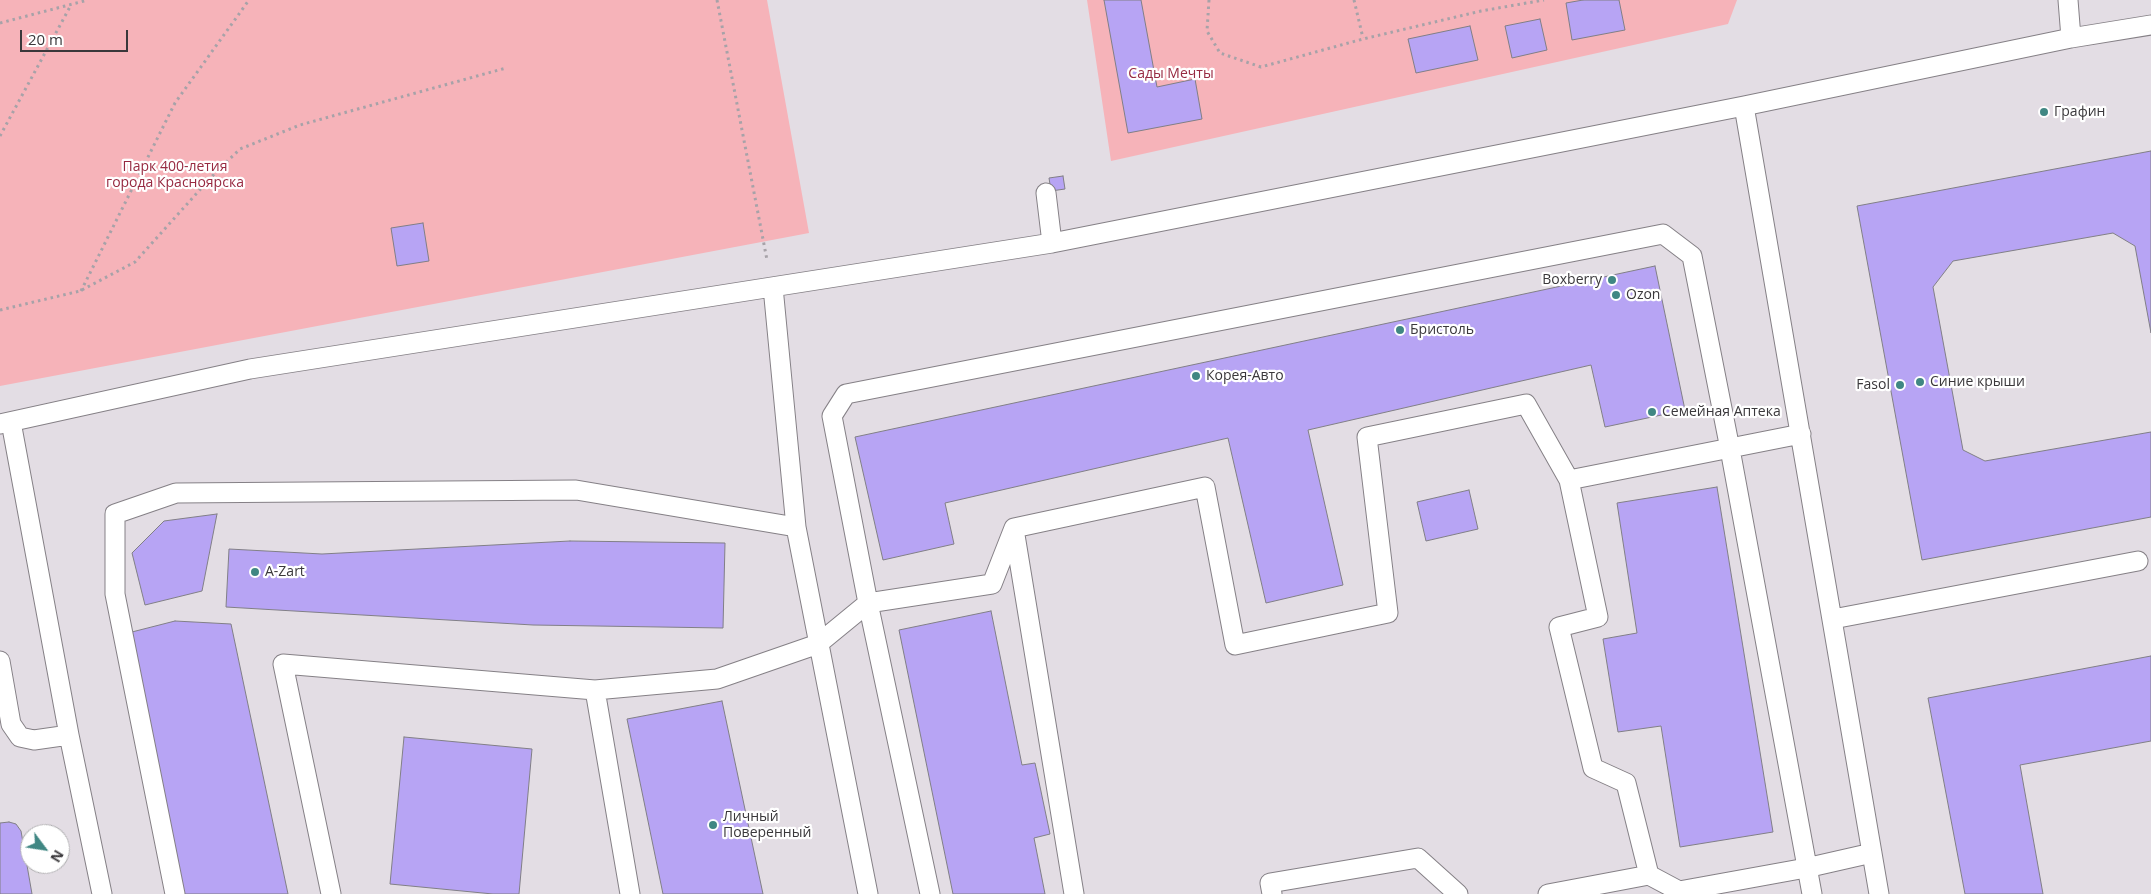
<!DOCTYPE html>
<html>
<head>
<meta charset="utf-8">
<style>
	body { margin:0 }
	#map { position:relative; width:2151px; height:894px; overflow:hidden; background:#e3dde4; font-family:"Open Sans",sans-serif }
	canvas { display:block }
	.north { position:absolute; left:20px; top:824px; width:50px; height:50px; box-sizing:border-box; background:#fff; border:1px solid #b0afb1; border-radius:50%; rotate:121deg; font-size:14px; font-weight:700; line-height:20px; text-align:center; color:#3a383b }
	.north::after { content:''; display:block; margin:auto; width:18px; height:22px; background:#408783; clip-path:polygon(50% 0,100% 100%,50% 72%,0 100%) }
	.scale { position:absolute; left:20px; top:30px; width:108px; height:22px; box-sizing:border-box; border:2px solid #3a383b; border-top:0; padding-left:6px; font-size:15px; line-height:18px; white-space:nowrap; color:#3a383b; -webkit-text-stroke:4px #fff; paint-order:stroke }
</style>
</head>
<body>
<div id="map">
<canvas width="2151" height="894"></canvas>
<div class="north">N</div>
<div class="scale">20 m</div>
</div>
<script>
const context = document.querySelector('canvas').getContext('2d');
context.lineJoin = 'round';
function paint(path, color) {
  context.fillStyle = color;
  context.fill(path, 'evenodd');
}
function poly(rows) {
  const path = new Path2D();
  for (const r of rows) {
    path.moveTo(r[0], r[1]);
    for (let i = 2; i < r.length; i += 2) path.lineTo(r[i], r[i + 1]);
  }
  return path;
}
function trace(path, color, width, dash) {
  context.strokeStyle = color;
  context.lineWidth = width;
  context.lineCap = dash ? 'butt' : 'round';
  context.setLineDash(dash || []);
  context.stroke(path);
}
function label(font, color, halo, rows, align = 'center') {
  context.font = font + ' "Open Sans",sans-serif';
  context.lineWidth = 4.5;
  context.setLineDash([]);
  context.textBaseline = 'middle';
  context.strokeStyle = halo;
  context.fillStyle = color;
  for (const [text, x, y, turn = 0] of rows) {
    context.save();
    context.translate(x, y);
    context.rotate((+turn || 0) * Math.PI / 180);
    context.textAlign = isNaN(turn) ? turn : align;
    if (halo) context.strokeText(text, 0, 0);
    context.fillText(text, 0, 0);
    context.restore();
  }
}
const green = poly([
	[0,0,767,0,809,233,0,386],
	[1087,0,1737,0,1728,24,1111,161]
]);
const building = poly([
	[1104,0,1141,0,1157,87,1195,79,1202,119,1128,133,1104,0],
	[1583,0,1619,0,1625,30,1572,40,1566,3,1583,0],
	[1540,19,1547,50,1512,58,1505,26,1540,19],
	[1470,26,1478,60,1416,73,1408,39,1470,26],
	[2151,151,2151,333,2135,246,2113,233,1953,261,1933,287,1963,450,1985,461,2151,432,2151,517,1922,560,1857,206,2151,151],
	[1063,176,1065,189,1051,191,1049,178,1063,176],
	[423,223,429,261,397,266,391,228,423,223],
	[1655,266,1685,410,1605,427,1591,365,1308,430,1343,585,1266,603,1228,438,945,503,954,544,883,560,855,437,1655,266],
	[1717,487,1773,832,1680,847,1661,726,1618,732,1603,639,1637,633,1617,503,1717,487],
	[1469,490,1478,529,1426,541,1417,502,1469,490],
	[217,514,202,591,145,605,132,553,164,521,217,514],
	[570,541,725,543,723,628,533,625,226,607,229,549,322,554,570,541],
	[991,611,1022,765,1035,763,1050,834,1034,838,1045,894,953,894,899,630,991,611],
	[175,621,231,624,288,894,184,894,128,633,175,621],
	[2151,656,2151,741,2020,765,2043,894,1965,894,1928,698,2151,656],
	[722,701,763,894,663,894,627,719,722,701],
	[404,737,532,749,519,894,493,894,390,884,404,737],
	[9,822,16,824,21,831,32,894,0,894,0,823,9,822]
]);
const path = poly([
	[717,0,767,260],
	[1209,0,1207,31,1220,53,1261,67,1363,39,1481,11,1544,0],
	[1354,0,1363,38],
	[0,23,88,0],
	[0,136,71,5],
	[81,291,175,103,249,0],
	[0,310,80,291,135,262,215,173,240,149,300,125,506,68]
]);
const lane = poly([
	[2068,0,2071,38],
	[1744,106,1879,894],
	[1046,193,1052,243],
	[773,287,796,527,868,894],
	[11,422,69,735,102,894],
	[0,424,250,369,1052,243,1744,106,2071,38,2151,25],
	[1569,480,1598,617,1559,627,1593,768,1626,783,1649,875,1679,891],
	[1014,529,1074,894],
	[1833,619,2138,561],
	[0,661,11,724,20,737,34,740,69,735],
	[595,690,630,894],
	[175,894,115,594,115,514,176,493,576,490,796,527],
	[331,894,283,664,595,690,717,679,818,644,868,603,992,584,1014,528,1205,487,1235,645,1388,613,1367,437,1526,404,1569,480,1801,434],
	[930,894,868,603,832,416,846,394,1663,234,1692,256,1730,449,1812,894],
	[1272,894,1270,883,1418,858,1458,894],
	[1548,894,1649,875],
	[1678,894,1679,891,1806,868,1872,853]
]);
const markers = [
	[2044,112,5,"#408783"],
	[1612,280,5,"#408783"],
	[1616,295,5,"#408783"],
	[1400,330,5,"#408783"],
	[1196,376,5,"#408783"],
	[1920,382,5,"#408783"],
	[1900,385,5,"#408783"],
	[1652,412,5,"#408783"],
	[255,572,5,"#408783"],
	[713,825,5,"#408783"]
];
const parkNames = [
	["Сады Мечты",1171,74],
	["Парк 400-летия",175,167],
	["города Красноярска",175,183]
];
const poiNames = [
	["Графин",2054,112],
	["Boxberry",1602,280,"right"],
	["Ozon",1626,295],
	["Бристоль",1410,330],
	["Корея-Авто",1206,376],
	["Синие крыши",1930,382],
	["Fasol",1890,385,"right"],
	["Семейная Аптека",1662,412],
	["A-Zart",265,572],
	["Личный",723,817],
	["Поверенный",723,833]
];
paint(green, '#f6b3b9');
paint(building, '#b7a4f4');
trace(building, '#817f86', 1);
trace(lane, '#858086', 21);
trace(path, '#a7a2a8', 3, [2.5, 4]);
trace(lane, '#fff', 19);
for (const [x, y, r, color] of markers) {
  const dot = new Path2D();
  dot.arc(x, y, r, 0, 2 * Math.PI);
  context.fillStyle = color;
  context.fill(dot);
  trace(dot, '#fff', 2);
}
label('14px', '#972a41', '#fff', parkNames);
label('14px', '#3a383b', '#fff', poiNames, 'left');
</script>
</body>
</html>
